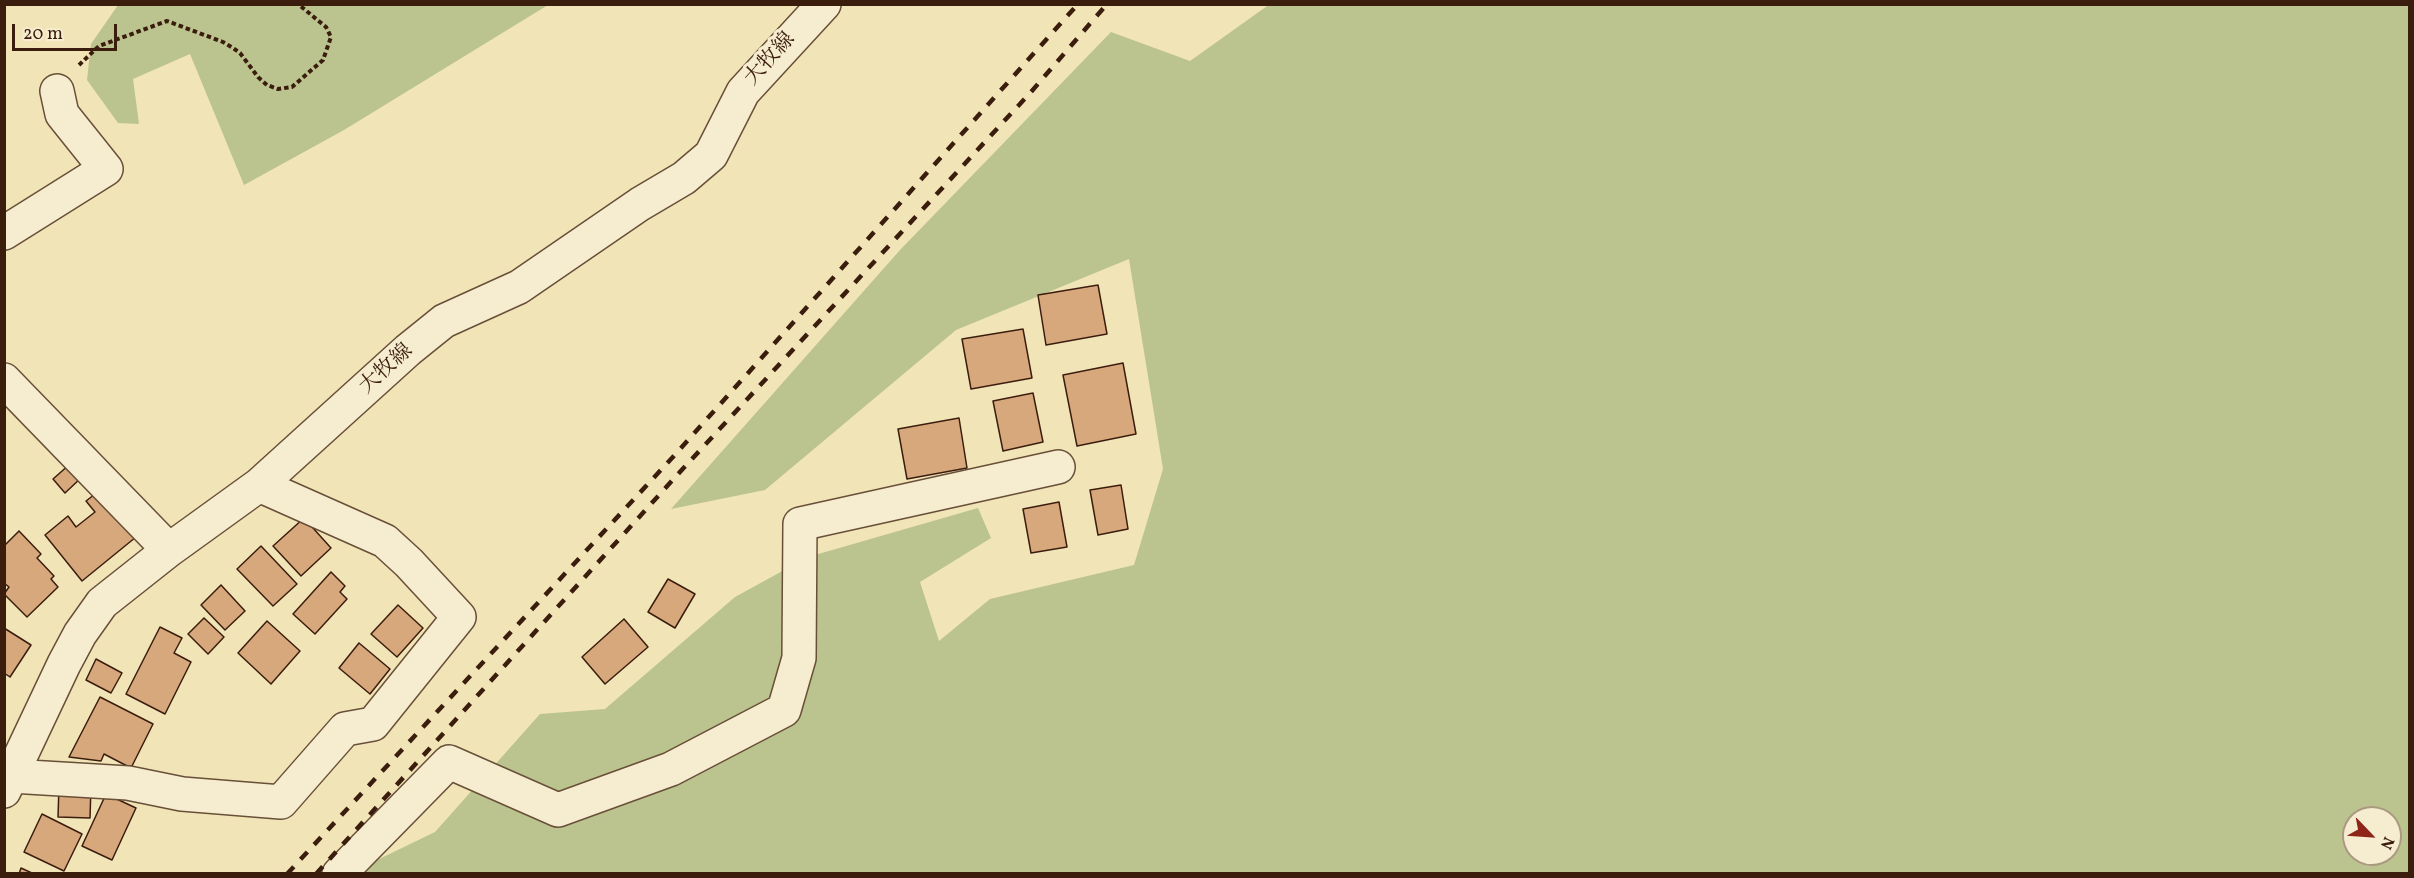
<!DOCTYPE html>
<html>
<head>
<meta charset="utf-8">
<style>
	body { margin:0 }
	#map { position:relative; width:2414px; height:878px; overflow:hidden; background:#f1e4b7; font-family:Vollkorn,serif }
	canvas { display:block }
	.frame { position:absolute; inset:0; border:6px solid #3b1d0e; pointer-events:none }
	.north { position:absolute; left:2342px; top:806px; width:60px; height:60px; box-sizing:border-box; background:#f6edd0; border:2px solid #ab9a82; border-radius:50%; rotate:115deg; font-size:16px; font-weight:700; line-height:24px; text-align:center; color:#3b1d0e }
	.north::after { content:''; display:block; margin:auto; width:21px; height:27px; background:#8f2418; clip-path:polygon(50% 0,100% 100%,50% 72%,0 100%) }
	.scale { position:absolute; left:12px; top:24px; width:105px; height:27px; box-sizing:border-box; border:3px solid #3b1d0e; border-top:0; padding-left:8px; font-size:18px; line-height:21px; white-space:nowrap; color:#3b1d0e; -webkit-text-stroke:4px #f6edd0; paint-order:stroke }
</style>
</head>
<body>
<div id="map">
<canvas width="2414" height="878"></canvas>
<div class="frame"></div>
<div class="north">N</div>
<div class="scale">20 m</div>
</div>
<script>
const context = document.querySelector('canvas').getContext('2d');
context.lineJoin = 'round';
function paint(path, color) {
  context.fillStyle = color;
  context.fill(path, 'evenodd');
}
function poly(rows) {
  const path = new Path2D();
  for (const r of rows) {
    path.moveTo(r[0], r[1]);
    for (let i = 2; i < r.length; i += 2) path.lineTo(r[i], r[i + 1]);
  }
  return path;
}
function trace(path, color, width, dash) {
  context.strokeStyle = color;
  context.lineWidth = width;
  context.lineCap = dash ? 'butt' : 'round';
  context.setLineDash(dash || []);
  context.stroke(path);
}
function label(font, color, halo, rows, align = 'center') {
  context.font = font + ' Vollkorn,"Noto Serif JP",serif';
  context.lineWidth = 6;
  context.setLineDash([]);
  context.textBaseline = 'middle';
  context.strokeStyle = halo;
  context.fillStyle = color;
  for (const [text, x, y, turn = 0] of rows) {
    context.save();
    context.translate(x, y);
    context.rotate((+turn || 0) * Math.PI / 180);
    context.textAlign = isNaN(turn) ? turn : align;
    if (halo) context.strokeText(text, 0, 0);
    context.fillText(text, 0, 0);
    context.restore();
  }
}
const green = poly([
	[1270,4,2409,5,2409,873,365,874,375,861,435,832,540,714,605,709,735,597,808,557,978,508,991,538,920,582,939,641,990,599,1134,565,1163,469,1129,259,956,330,765,490,671,509,900,250,1111,32,1190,61],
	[2354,818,2390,818,2390,854,2354,854],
	[118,5,118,4,548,5,344,130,244,185,190,54,133,79,139,124,118,123,87,80,91,44]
]);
const building = poly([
	[1098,285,1107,334,1046,345,1038,295,1098,285],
	[1023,329,1032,378,971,389,962,339,1023,329],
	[1123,363,1136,434,1077,446,1063,375,1123,363],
	[1033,393,1043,442,1003,451,993,401,1033,393],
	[959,418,967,468,907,479,898,429,959,418],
	[70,464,82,477,65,493,53,479,70,464],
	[1121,485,1128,529,1098,535,1090,490,1121,485],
	[99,491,136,537,82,581,45,535,68,516,76,527,95,512,86,501,99,491],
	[1059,502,1067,547,1031,553,1023,509,1059,502],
	[304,518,331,548,301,576,273,546,304,518],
	[19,531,41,554,37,558,54,576,51,579,58,587,27,617,4,594,9,587,4,583,4,546,19,531],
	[261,546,297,584,273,606,237,569,261,546],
	[331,572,345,586,340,592,347,599,315,634,293,614,331,572],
	[668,579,695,594,675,628,648,612,668,579],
	[221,585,245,611,225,630,201,605,221,585],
	[398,605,423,628,397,657,371,634,398,605],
	[204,618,224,637,208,654,188,634,204,618],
	[624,619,648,647,605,684,582,657,624,619],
	[267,621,300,651,271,684,238,653,267,621],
	[160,627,182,638,174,653,191,662,165,714,126,694,160,627],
	[4,628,31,645,10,677,4,673,4,628],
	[359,643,390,669,370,694,339,668,359,643],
	[96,659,122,673,111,693,86,680,96,659],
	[100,697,153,724,131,768,104,754,101,761,69,757,100,697],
	[59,786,91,786,90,818,58,817,59,786],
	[106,794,136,808,112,860,82,846,106,794],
	[42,814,82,834,64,871,24,852,42,814],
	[21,868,34,874,19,874,21,868]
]);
const path = poly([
	[79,65,99,46,167,21,223,42,233,48,240,53,258,77,267,85,278,89,292,87,323,60,331,37,326,27,298,4]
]);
const minor = poly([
	[4,233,106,169,62,114,57,91],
	[4,380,169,550],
	[11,776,128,783,182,794,281,802,345,729,373,724,459,617,409,563,385,541,259,485],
	[4,791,64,664,80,634,102,603,169,550,259,485,408,350,444,321,519,287,640,204,684,178,711,155,743,92,824,4],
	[339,874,449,762,558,810,671,769,784,710,799,658,800,524,1058,467]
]);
const rail = poly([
	[287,874,672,458,1078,4],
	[316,874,679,473,1031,92,1107,4]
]);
const streetNames = [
	["大牧線",771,60,-48],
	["大牧線",387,370,-42]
];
paint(green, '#bbc48e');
paint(building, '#d8a87d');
trace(building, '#3b1d0e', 1.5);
trace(minor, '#684f38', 36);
trace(path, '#3b1d0e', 4, [4.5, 3]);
trace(minor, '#f6edd0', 33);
trace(rail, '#3b1d0e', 4.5, [10, 10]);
label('21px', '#3b1d0e', '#f6edd0', streetNames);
</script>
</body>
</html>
